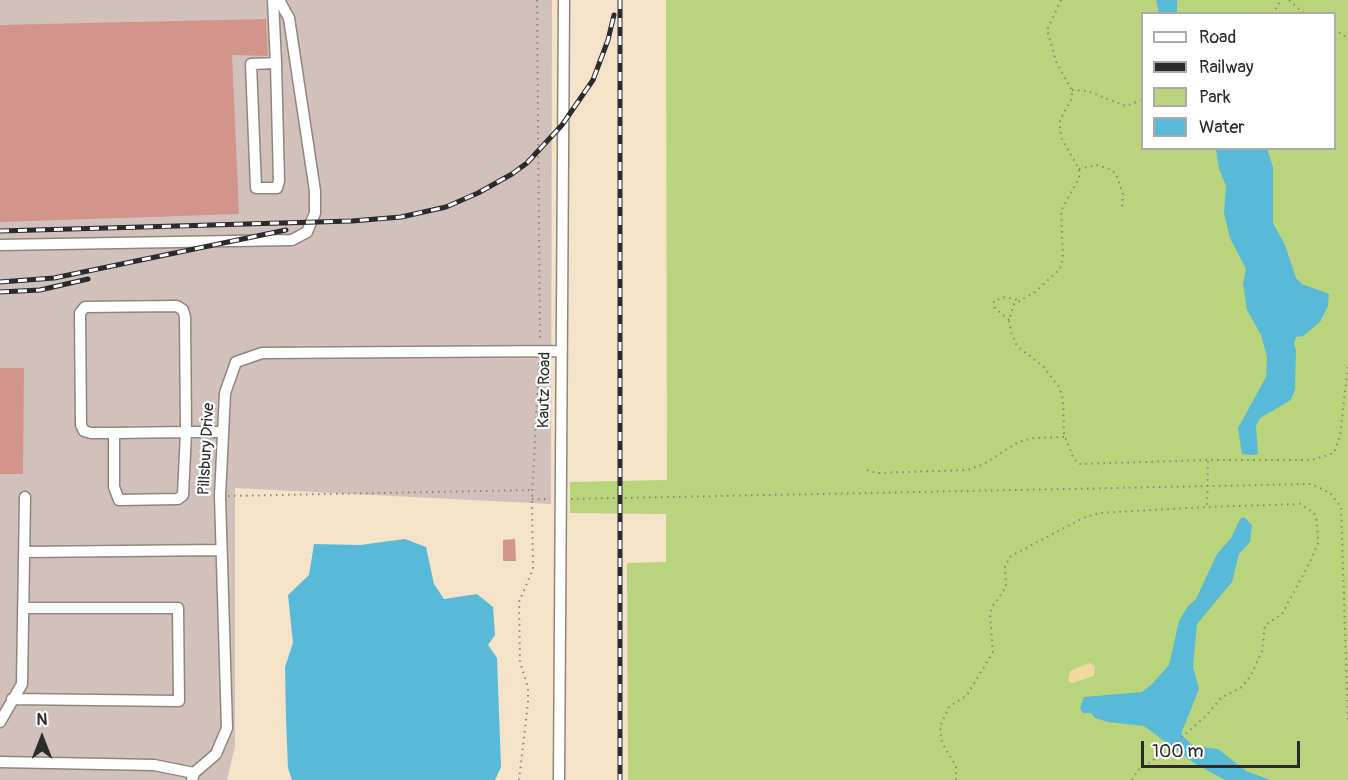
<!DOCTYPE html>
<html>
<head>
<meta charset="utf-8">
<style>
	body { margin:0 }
	#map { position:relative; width:1348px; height:780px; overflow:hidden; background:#f4e3c9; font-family:Pangolin,sans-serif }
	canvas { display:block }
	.legend { position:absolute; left:1141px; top:12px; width:195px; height:138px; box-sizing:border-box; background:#fff; border:2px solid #aaa; margin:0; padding:8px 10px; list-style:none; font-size:18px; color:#2b2b2b }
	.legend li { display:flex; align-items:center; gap:12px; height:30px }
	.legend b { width:30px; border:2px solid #aaa }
	.north { position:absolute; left:12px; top:708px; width:60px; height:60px; -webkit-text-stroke:4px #fff; paint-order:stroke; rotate:0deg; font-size:16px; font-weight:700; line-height:24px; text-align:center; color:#2b2b2b }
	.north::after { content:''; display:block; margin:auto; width:21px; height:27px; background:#2b2b2b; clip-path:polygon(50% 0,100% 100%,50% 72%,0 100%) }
	.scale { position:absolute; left:1141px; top:741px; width:159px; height:27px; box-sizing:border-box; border:3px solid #2b2b2b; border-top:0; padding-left:8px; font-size:18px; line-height:21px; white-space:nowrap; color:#2b2b2b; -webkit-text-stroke:4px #fff; paint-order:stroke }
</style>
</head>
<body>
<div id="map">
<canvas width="1348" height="780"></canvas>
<ul class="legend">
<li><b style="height:8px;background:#fff"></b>Road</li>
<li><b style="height:8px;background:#2b2b2b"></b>Railway</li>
<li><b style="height:16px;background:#b9d47a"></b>Park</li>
<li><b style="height:16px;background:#59bad7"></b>Water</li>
</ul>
<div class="north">N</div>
<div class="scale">100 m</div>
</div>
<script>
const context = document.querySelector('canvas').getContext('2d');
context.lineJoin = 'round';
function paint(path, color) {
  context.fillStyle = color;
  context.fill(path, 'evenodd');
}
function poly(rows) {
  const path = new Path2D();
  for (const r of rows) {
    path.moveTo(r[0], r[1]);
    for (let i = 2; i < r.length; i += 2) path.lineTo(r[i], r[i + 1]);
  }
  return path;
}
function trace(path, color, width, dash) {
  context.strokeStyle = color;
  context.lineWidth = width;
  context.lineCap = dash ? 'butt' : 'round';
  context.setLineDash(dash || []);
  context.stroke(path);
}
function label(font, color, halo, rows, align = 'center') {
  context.font = font + ' Pangolin,sans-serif';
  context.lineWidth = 4.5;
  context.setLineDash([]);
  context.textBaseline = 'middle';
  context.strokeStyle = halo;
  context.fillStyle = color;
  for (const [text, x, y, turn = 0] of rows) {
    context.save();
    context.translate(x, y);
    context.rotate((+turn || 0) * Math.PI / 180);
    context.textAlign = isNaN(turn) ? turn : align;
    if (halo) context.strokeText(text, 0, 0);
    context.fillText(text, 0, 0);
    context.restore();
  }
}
const industrial = poly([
	[0,0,552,0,551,504,235,488,235,746,227,780,0,780]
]);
const green = poly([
	[666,0,1348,0,1348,780,628,780,627,563,666,562,666,514,570,513,570,482,667,480],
	[1142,14,1334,14,1334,148,1142,148]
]);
const sand = poly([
	[1089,663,1095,666,1094,676,1072,683,1068,681,1070,671]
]);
const water = poly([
	[1156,0,1177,0,1177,13,1159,13],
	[1216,149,1267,149,1273,167,1273,223,1285,245,1296,278,1302,284,1329,294,1328,306,1320,322,1303,336,1296,337,1294,344,1296,350,1295,389,1291,400,1260,418,1256,426,1258,454,1252,455,1242,454,1238,428,1266,377,1267,357,1261,335,1247,310,1243,284,1246,269,1230,238,1224,213,1226,186,1219,169],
	[1244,517,1252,525,1250,542,1239,554,1232,582,1197,624,1193,667,1199,689,1181,734,1193,746,1218,749,1246,771,1271,780,1225,780,1194,763,1144,726,1108,722,1095,718,1091,713,1083,713,1080,708,1084,697,1142,692,1152,684,1169,665,1179,621,1188,606,1196,599,1217,554,1231,538,1240,519],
	[405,539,426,547,434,584,444,599,477,594,493,607,495,635,488,645,497,658,501,767,495,780,292,780,288,768,286,719,285,667,293,643,288,595,309,575,314,544,360,545]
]);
const building = poly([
	[266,19,268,56,232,55,239,214,0,222,0,25],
	[0,368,24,368,23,474,0,474],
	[515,539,516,561,503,561,503,540]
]);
const path = poly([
	[537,0,540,342],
	[1061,0,1047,30,1057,64,1072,90,1072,98,1060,120,1060,129,1062,139,1079,169,1079,178,1061,211,1063,258,1060,269,1035,292,1014,304,1009,320,1011,332,1017,346,1043,366,1059,387,1063,399,1064,434,1074,459,1079,464,1207,460],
	[1289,0,1305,14],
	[1272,14,1281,0],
	[1334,29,1348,38],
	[1072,90,1087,91,1126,106,1142,100],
	[1079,169,1096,165,1110,169,1116,174,1123,194,1122,207],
	[1009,320,994,307,994,301,1005,297,1018,300],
	[867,470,877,473,967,470,984,464,1018,442,1034,438,1065,437],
	[228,496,532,490],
	[532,499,550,499],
	[571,499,1311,484,1330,493,1341,507,1348,723],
	[519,780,528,703,528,687,520,662,519,602,533,569,532,499,539,360],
	[956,780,956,766,942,743,940,726,949,707,967,695,993,652,990,615,992,607,1006,587,1005,566,1011,556,1083,518,1099,513,1207,507,1208,460,1312,460,1334,453,1340,435,1348,366],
	[1132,780,1138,770,1164,753,1206,716,1221,698,1242,687,1251,675,1262,651,1265,625,1282,614,1310,562,1318,543,1317,522,1314,513,1300,504,1207,507]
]);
const minor = poly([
	[273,0,276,63,251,64,256,188,277,188,279,181,276,63],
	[0,245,292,240,307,232,315,213,315,191,289,18,279,0],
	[114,433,114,487,119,500,178,499,183,495,186,432,185,317,183,310,177,306,85,307,80,313,81,425,84,431,91,433,114,433,186,432,223,432],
	[24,552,221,550],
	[12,699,179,701,178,608,23,608],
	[0,722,22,684,25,497],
	[0,762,154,765,194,773],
	[192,780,194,773,216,754,227,728,220,496,225,393,236,362,262,353,561,351],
	[559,780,564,0]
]);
const rail = poly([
	[620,0,620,780],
	[0,231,352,221,401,217,446,207,478,193,512,174,527,163,562,125,593,80,608,40,614,15],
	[0,282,54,278,286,230],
	[0,292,40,290,88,279]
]);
const streetNames = [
	["Kautz Road",545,390,-89],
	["Pillsbury Drive",207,449,-87]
];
paint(industrial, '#d1c0bc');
paint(green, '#b9d47a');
paint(sand, '#eeda9e');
paint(water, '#59bad7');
paint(building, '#d1958b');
trace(minor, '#90877a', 13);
trace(path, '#90877a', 2, [1.5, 4.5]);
trace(minor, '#fff', 10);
trace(rail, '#2b2b2b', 5);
trace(rail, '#fff', 3, [9]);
label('16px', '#2b2b2b', '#fff', streetNames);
</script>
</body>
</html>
